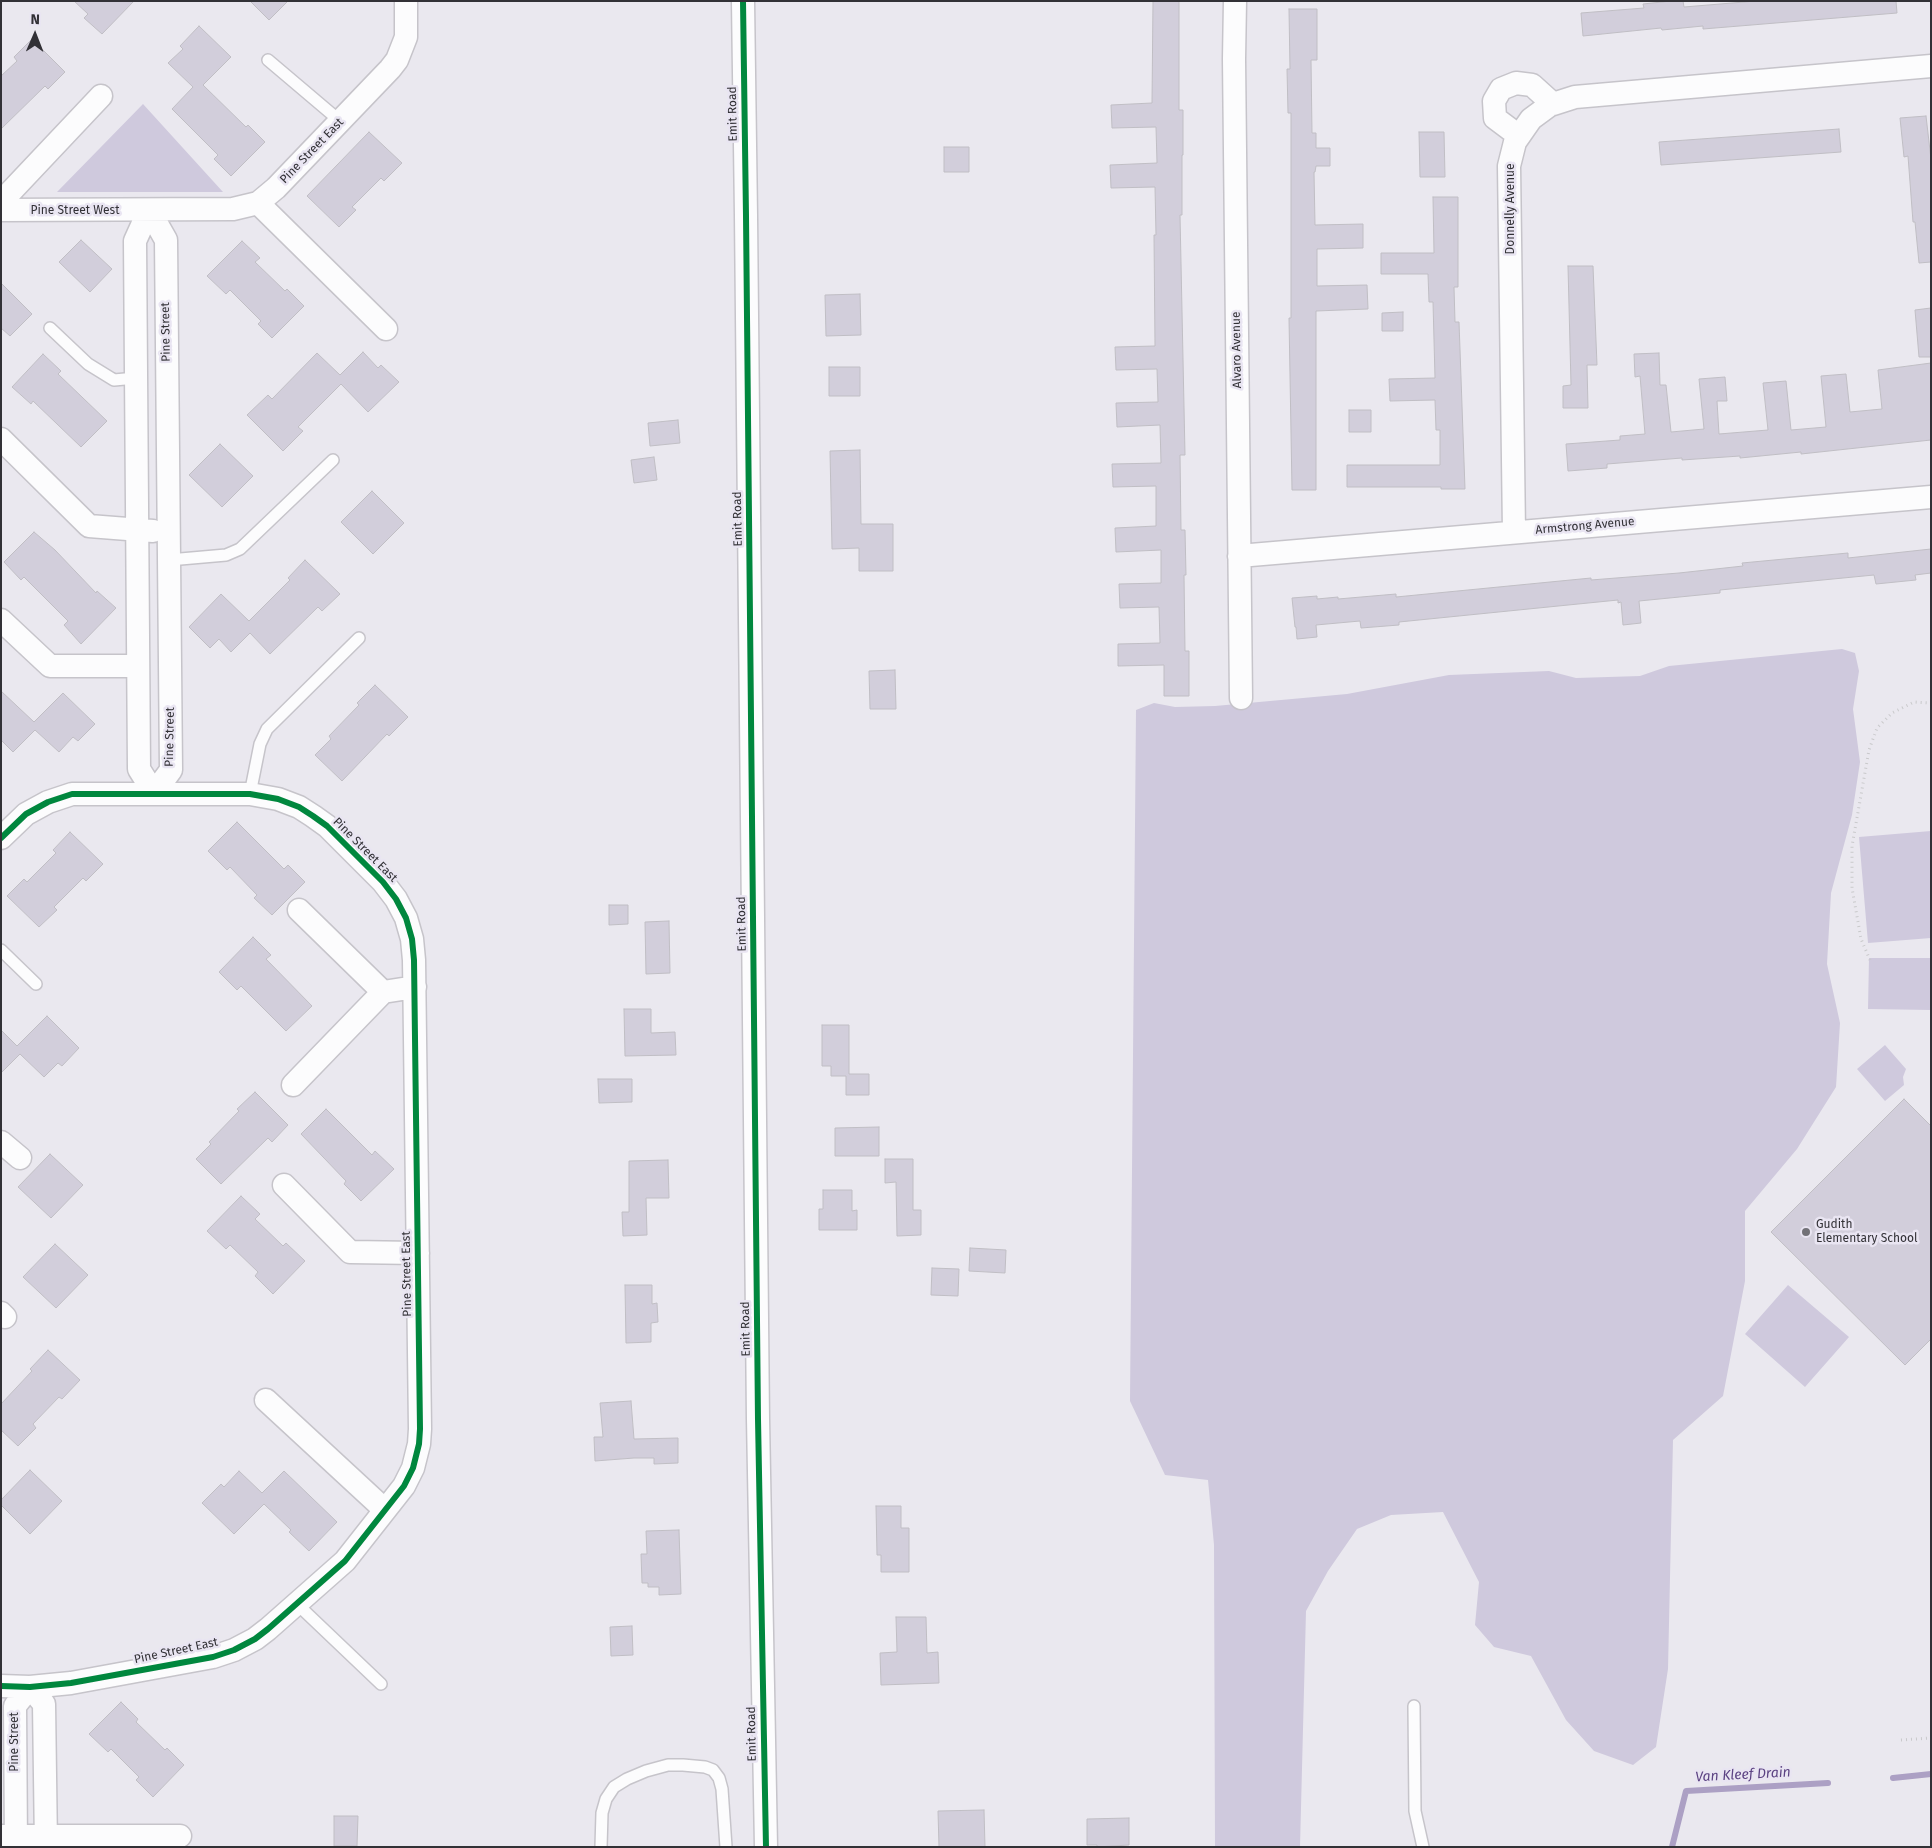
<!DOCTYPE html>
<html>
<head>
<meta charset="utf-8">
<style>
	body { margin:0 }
	#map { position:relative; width:1932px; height:1848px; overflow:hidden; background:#eae8ef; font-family:"Fira Sans",sans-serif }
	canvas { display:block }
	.frame { position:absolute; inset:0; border:2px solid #323136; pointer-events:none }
	.north { position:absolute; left:10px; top:10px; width:50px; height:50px; -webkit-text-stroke:4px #e9e5f2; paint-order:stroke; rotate:1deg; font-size:14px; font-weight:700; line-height:20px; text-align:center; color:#323136 }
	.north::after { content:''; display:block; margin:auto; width:18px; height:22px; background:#323136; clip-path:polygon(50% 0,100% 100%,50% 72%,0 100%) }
</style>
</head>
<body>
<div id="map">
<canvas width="1932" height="1848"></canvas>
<div class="frame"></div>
<div class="north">N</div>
</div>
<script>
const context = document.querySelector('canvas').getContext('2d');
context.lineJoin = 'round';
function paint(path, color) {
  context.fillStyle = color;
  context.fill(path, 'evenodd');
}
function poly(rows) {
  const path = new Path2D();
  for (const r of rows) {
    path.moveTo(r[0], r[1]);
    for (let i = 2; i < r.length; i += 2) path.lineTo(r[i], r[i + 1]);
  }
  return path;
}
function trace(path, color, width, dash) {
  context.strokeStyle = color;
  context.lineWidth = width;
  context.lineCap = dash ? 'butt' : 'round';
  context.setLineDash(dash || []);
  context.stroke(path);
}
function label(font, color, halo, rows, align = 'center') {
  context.font = font + ' "Fira Sans",sans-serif';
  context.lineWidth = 5;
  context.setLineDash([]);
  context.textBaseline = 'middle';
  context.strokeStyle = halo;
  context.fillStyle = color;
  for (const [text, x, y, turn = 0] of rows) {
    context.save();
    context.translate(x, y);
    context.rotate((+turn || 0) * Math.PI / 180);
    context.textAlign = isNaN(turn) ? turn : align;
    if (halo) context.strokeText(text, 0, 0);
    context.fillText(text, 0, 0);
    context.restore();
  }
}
const green = poly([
	[143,104,223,192,57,192],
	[1842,649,1855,653,1859,671,1853,709,1860,762,1852,815,1831,893,1827,964,1840,1023,1836,1087,1797,1149,1745,1211,1745,1281,1723,1396,1673,1440,1668,1669,1656,1747,1633,1765,1594,1751,1566,1720,1531,1656,1494,1647,1475,1625,1479,1582,1443,1512,1391,1515,1357,1529,1328,1571,1306,1611,1300,1847,1215,1847,1214,1545,1208,1480,1165,1475,1130,1401,1136,710,1154,703,1175,707,1215,706,1347,694,1449,675,1549,671,1576,678,1640,676,1669,666],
	[1931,831,1931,938,1868,943,1859,837],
	[1869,958,1931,958,1931,1010,1868,1009],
	[1885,1045,1906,1069,1903,1077,1904,1085,1885,1101,1857,1069],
	[1788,1285,1849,1337,1805,1387,1745,1334]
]);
const stream = poly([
	[1893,1778,1931,1774],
	[1672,1847,1686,1791,1828,1783]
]);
const building = poly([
	[74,1,134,1,102,34,84,18,88,14,74,1],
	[250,1,288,1,269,20,250,1],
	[1153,1,1179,1,1179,110,1183,110,1183,155,1182,155,1182,215,1180,215,1185,455,1180,455,1181,530,1185,530,1186,575,1184,575,1185,651,1189,651,1189,696,1164,696,1164,665,1118,666,1118,644,1160,643,1159,607,1120,608,1119,584,1161,583,1161,550,1116,552,1115,528,1156,526,1156,486,1113,487,1112,464,1161,463,1160,425,1117,427,1116,403,1158,402,1157,369,1116,370,1115,347,1155,346,1154,235,1156,235,1155,187,1111,188,1110,165,1157,163,1156,127,1112,128,1111,105,1152,103,1153,1],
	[1671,1,1683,1,1684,7,1756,1,1896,1,1897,13,1703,29,1703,26,1662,30,1661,28,1583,36,1581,13,1644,8,1643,4,1671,1],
	[1289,9,1317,9,1317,60,1311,60,1312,133,1316,133,1316,148,1330,148,1330,166,1316,166,1315,172,1314,172,1315,225,1363,224,1363,248,1317,249,1317,286,1367,285,1368,309,1316,311,1316,490,1292,490,1289,318,1291,318,1291,113,1288,113,1287,69,1290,69,1289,9],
	[199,26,231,57,203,85,246,127,248,125,265,142,231,176,214,159,218,155,172,109,193,87,168,63,183,49,180,46,199,26],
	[32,39,65,72,48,89,45,86,1,129,1,76,17,61,14,57,32,39],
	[1926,116,1931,159,1931,262,1919,263,1915,222,1913,222,1908,156,1904,157,1900,118,1926,116],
	[1839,129,1841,152,1661,165,1659,142,1839,129],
	[369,132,402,163,384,181,381,178,352,207,356,210,339,227,307,196,369,132],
	[1419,132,1444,132,1445,177,1420,177,1419,132],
	[944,147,969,147,969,172,944,172,944,147],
	[1433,197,1458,197,1458,287,1454,287,1455,322,1459,322,1465,489,1441,489,1441,487,1347,487,1347,465,1440,465,1440,430,1436,430,1435,400,1390,401,1389,379,1435,378,1433,302,1429,302,1428,274,1381,274,1381,253,1434,253,1433,197],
	[81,240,112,269,90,292,59,262,81,240],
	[242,241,260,258,255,262,285,291,287,289,304,306,272,338,258,324,261,321,230,290,226,294,207,276,242,241],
	[1568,266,1593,266,1597,365,1587,365,1588,408,1563,408,1563,386,1571,385,1568,266],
	[1,283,32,314,10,336,1,328,1,283],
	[860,294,861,335,826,336,825,295,860,294],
	[1931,308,1931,357,1919,357,1915,310,1931,308],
	[1403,312,1403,331,1382,331,1382,313,1403,312],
	[363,352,378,368,381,365,399,382,368,412,341,384,298,427,303,431,283,451,247,415,268,395,272,399,317,353,340,375,363,352],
	[1659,353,1660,385,1666,385,1671,432,1704,429,1699,379,1725,377,1727,401,1717,401,1719,434,1768,430,1763,383,1786,381,1791,430,1826,427,1821,376,1846,374,1850,412,1882,409,1878,370,1931,363,1931,440,1801,454,1801,452,1740,458,1740,456,1682,460,1682,458,1607,464,1607,468,1568,471,1566,444,1620,440,1620,436,1645,434,1640,376,1635,377,1634,354,1659,353],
	[43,354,61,371,58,374,107,421,81,447,33,401,31,404,12,387,43,354],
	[829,367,860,367,860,396,829,396,829,367],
	[1349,410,1371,410,1371,432,1349,432,1349,410],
	[678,420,680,443,650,446,648,423,678,420],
	[220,444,253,476,222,507,189,475,220,444],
	[860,450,861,524,893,524,893,571,859,571,859,548,832,549,830,451,860,450],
	[654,457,657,480,634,483,631,460,654,457],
	[372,491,404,523,373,554,341,522,372,491],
	[34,532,55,550,96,593,97,591,116,608,81,644,64,625,68,621,24,577,21,580,4,562,34,532],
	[1931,549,1931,573,1915,575,1916,580,1876,584,1874,575,1720,590,1720,593,1639,601,1641,623,1623,625,1621,602,1618,603,1618,600,1399,622,1399,625,1361,628,1360,621,1316,625,1317,637,1297,639,1296,627,1295,627,1292,598,1317,596,1317,599,1338,597,1338,599,1396,594,1396,597,1591,578,1591,580,1679,573,1743,566,1742,563,1848,553,1848,558,1931,549],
	[305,560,340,594,322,611,318,607,270,654,250,633,231,652,219,639,210,648,189,627,221,594,249,621,290,580,288,578,305,560],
	[895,670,896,709,870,709,869,671,895,670],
	[375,685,408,717,389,736,387,734,342,781,315,755,331,739,329,736,359,705,357,703,375,685],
	[1,691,34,722,63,693,95,724,78,741,73,737,59,752,35,730,13,752,1,740,1,691],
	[237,822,284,869,288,865,305,882,272,915,254,898,257,895,230,867,227,870,208,851,237,822],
	[70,832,103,864,86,881,83,878,54,907,57,910,39,927,7,896,24,879,27,882,56,853,53,850,70,832],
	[609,905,628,905,628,924,609,925,609,905],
	[669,921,670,973,646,974,645,922,669,921],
	[253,937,271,955,266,959,312,1006,286,1031,241,986,237,990,219,972,253,937],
	[624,1009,651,1009,651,1033,675,1032,676,1055,625,1056,624,1009],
	[47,1016,79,1048,62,1066,58,1063,44,1077,20,1054,1,1073,1,1030,17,1046,47,1016],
	[822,1025,849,1025,849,1074,869,1074,869,1095,846,1095,846,1076,831,1076,831,1066,822,1066,822,1025],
	[598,1079,632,1079,632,1102,599,1103,598,1079],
	[255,1092,288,1125,272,1142,268,1138,221,1184,196,1159,211,1144,209,1142,239,1111,237,1109,255,1092],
	[1904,1099,1931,1126,1931,1339,1905,1365,1771,1232,1904,1099],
	[326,1109,372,1155,375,1151,394,1169,361,1201,344,1184,346,1181,301,1134,326,1109],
	[879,1127,879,1156,835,1156,835,1128,879,1127],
	[50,1154,83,1185,51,1218,18,1187,50,1154],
	[885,1159,913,1159,913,1210,921,1210,921,1235,897,1236,896,1182,885,1183,885,1159],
	[668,1160,669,1198,646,1198,647,1235,623,1236,622,1212,629,1212,629,1161,668,1160],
	[823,1190,852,1190,852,1211,857,1210,857,1230,819,1230,819,1209,823,1209,823,1190],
	[241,1196,260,1214,255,1219,283,1246,286,1243,305,1261,273,1294,255,1276,258,1272,230,1245,226,1249,207,1231,241,1196],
	[55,1244,88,1275,56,1308,23,1277,55,1244],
	[970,1248,1006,1250,1005,1273,969,1271,970,1248],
	[932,1268,959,1269,958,1296,931,1295,932,1268],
	[625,1285,652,1285,652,1304,657,1303,658,1322,651,1323,651,1342,626,1343,625,1285],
	[48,1350,80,1380,62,1399,59,1397,33,1424,36,1428,18,1446,1,1430,1,1404,32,1371,30,1369,48,1350],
	[631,1401,634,1439,678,1438,678,1463,654,1464,654,1458,634,1458,595,1461,594,1437,603,1437,600,1403,631,1401],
	[30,1470,62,1501,30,1534,1,1505,1,1500,30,1470],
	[239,1471,262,1493,284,1471,337,1522,309,1551,289,1532,291,1530,264,1504,234,1534,202,1503,221,1484,224,1487,239,1471],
	[876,1506,901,1506,901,1528,909,1528,909,1572,881,1572,881,1555,877,1555,876,1506],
	[679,1530,681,1594,659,1595,659,1587,648,1587,648,1583,642,1583,641,1554,647,1554,646,1531,679,1530],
	[896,1617,926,1617,927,1653,938,1652,939,1683,881,1685,880,1653,897,1652,896,1617],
	[632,1626,633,1655,611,1656,610,1627,632,1626],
	[121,1702,138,1719,136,1722,165,1750,167,1748,184,1765,153,1797,136,1780,139,1777,111,1749,108,1752,89,1734,121,1702],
	[984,1810,985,1847,939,1847,938,1811,984,1810],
	[334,1816,358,1816,357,1846,334,1846,334,1816],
	[1129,1818,1129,1845,1097,1847,1097,1845,1087,1845,1087,1819,1129,1818]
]);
const path = poly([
	[1870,960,1861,939,1852,888,1852,846,1869,750,1877,728,1892,713,1914,702,1931,703],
	[1901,1740,1931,1738]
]);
const lane = poly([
	[268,60,340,121],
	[50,328,88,364,114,380,136,378],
	[169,560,226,555,240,549,333,460],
	[250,794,260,744,267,729,359,638],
	[1,950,36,984],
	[297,1604,381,1684],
	[1414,1706,1415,1811,1423,1847],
	[601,1847,602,1813,606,1799,614,1787,627,1779,646,1771,668,1765,683,1765,705,1767,713,1770,719,1778,722,1789,726,1847]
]);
const street = poly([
	[743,1,746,216,758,1419,766,1847],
	[1235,1,1234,59,1241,698],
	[1519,136,1495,118,1494,101,1501,89,1516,83,1532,85,1553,104],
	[1,202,101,96],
	[258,203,386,329],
	[1,210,233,209,258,203,276,188,390,69,397,60,406,37,406,1],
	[149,210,166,240,171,770,154,793],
	[149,210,135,241,139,769,154,793],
	[1,439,89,526,153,531],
	[1514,532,1509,166,1515,142,1531,119,1550,105,1575,97,1931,66],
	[1239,556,1931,497],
	[1,620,50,666,138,666],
	[1,838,26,814,48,802,72,794,250,794,278,799,299,807,313,816,327,826,383,882,396,899,406,918,412,939,414,960,420,1429,419,1444,413,1468,404,1486,345,1561,268,1629,255,1639,234,1650,213,1657,71,1683,30,1687,1,1686],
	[299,910,383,992,415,987],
	[293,1085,383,992],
	[1,1142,20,1158],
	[284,1185,350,1252,418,1253],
	[1,1313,5,1317],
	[266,1400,385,1510],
	[30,1687,44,1704,46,1847],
	[1,1836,180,1836],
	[16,1847,15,1706,30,1687]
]);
const cycleway = poly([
	[743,1,746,216,758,1419,766,1847],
	[1,838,26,814,48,802,72,794,250,794,278,799,299,807,313,816,327,826,383,882,396,899,406,918,412,939,414,960,420,1429,419,1444,413,1468,404,1486,345,1561,268,1629,255,1639,234,1650,213,1657,71,1683,30,1687,1,1686]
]);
const markers = [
	[1806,1232,5,"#727177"]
];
const streetNames = [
	["Emit Road",733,114,-91],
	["Pine Street East",312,151,-46],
	["Donnelly Avenue",1511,209,-90],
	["Pine Street West",75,211],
	["Pine Street",166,332,-91],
	["Alvaro Avenue",1237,350,-91],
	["Emit Road",738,519,-91],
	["Armstrong Avenue",1585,526,-5],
	["Pine Street",170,737,-89],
	["Pine Street East",365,850,45],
	["Emit Road",742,924,-91],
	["Pine Street East",407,1274,-91],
	["Emit Road",746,1329,-91],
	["Pine Street East",176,1651,-12],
	["Emit Road",752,1734,-91],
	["Pine Street",15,1742,-90]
];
const poiNames = [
	["Gudith",1816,1225],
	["Elementary School",1816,1239]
];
const waterNames = [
	["Van Kleef Drain",1743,1775,-3]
];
paint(green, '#cfc9dd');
trace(stream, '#aca0c4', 6);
paint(building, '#d2cedb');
trace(building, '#c0bec4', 1);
trace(lane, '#c6c4ca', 14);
trace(street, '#c6c4ca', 25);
trace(path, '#c9c9cb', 3, [1, 4]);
trace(lane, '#fcfcfd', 11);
trace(street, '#fcfcfd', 22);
trace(cycleway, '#00873e', 6);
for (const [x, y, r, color] of markers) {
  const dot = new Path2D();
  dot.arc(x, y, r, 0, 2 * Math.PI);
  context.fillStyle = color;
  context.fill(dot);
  trace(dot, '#e9e5f2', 2);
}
label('12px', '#323136', '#e9e5f2', streetNames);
label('12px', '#323136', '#e9e5f2', poiNames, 'left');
label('italic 14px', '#5c4383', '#e9e5f2', waterNames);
</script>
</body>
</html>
